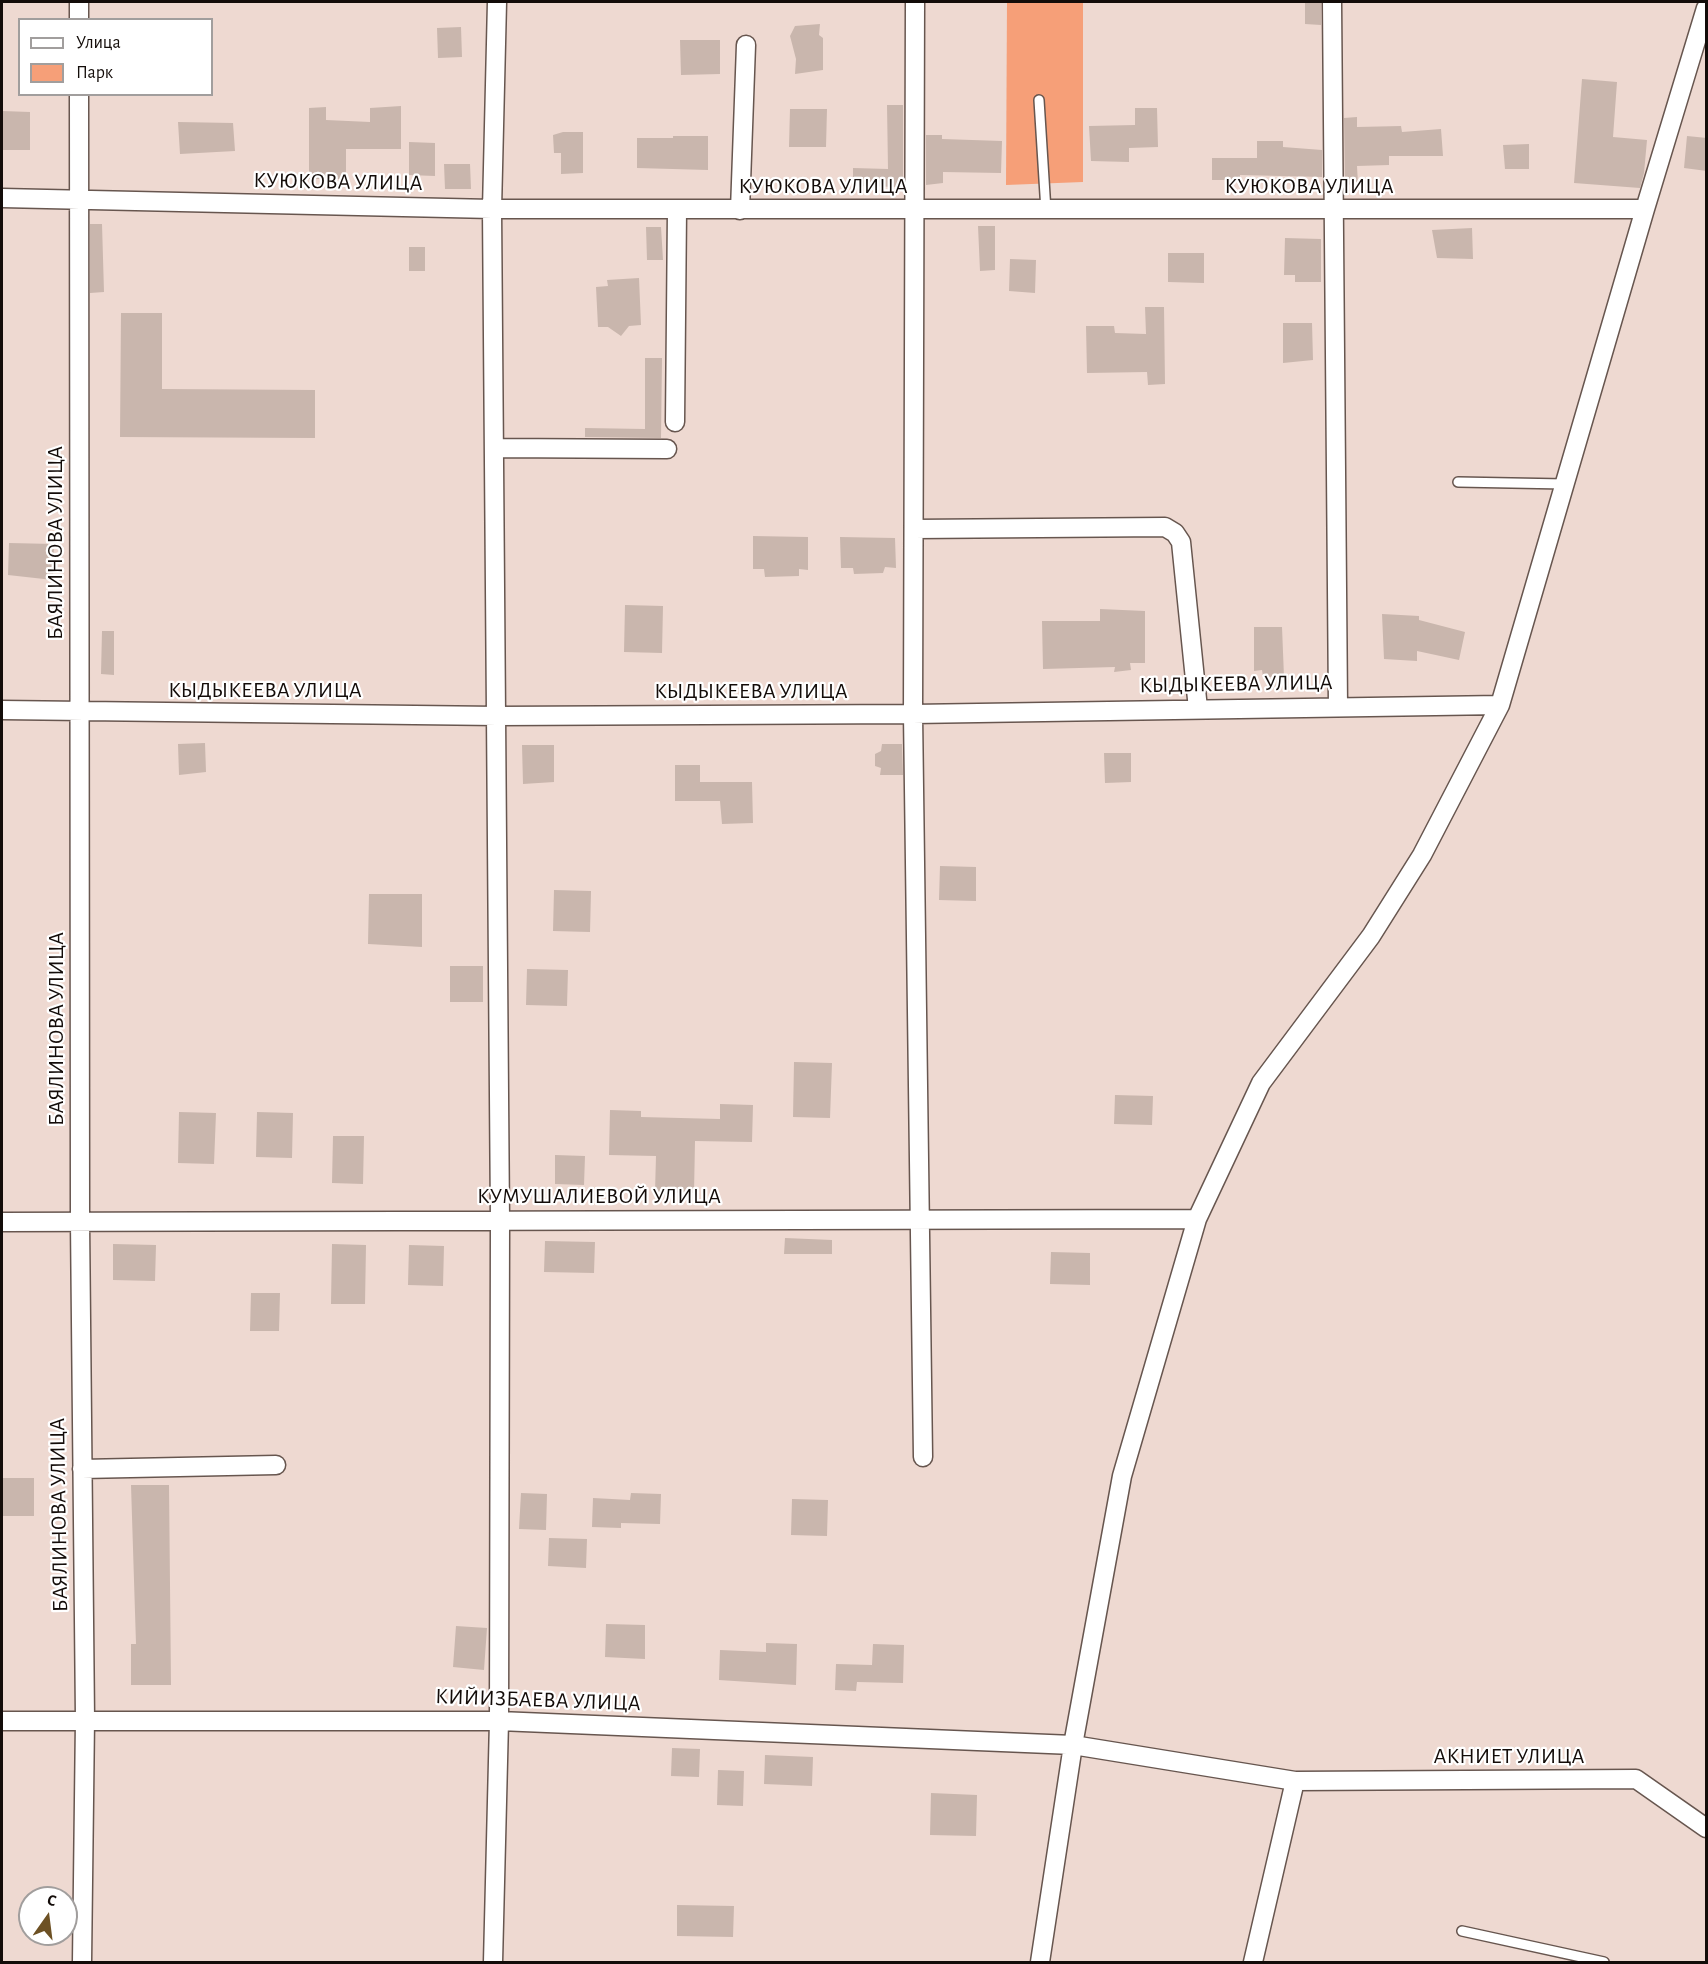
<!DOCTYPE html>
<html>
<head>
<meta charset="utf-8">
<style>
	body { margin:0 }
	#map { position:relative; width:1708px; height:1964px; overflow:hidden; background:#eed9d1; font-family:"Alegreya Sans",sans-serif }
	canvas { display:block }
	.frame { position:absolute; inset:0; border:3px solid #130c09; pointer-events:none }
	.legend { position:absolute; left:18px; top:18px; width:195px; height:78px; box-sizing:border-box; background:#fff; border:2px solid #a19e9d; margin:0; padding:8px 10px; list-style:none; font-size:18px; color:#130c09 }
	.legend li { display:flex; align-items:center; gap:12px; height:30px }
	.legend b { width:30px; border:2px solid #a19e9d }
	.north { position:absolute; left:18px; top:1886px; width:60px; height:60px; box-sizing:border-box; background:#fff; border:2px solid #a19e9d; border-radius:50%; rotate:14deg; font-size:16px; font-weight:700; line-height:24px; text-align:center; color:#130c09 }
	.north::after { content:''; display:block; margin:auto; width:21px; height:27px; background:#6d5124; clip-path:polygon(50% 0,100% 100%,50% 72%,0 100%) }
</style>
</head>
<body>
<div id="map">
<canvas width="1708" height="1964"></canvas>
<div class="frame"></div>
<ul class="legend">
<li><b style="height:8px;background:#fff"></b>Улица</li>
<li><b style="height:16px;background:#f69f78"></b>Парк</li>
</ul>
<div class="north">С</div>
</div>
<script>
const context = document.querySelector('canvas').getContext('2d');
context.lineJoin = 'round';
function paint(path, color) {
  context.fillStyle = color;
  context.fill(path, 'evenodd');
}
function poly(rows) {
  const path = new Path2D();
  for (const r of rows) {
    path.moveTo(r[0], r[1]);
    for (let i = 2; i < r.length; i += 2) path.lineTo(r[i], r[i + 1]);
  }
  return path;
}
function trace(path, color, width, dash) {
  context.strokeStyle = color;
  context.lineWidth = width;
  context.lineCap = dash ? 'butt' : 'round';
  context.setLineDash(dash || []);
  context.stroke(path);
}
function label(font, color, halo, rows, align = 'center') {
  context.font = font + ' "Alegreya Sans",sans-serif';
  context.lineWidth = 4.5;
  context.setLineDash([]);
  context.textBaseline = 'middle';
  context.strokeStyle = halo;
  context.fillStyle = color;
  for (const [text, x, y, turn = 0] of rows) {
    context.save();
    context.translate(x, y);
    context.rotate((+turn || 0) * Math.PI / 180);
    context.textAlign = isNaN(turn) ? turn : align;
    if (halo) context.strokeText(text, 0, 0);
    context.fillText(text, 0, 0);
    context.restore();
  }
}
const green = poly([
	[1007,2,1083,2,1083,182,1006,185]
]);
const building = poly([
	[1305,2,1321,2,1321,25,1305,24],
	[820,24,819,35,823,38,823,70,795,74,796,59,790,36,795,26],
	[461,27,462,57,438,58,437,28],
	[680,40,720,40,720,74,681,75],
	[1582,79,1617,82,1613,137,1647,140,1644,173,1640,188,1574,183],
	[887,105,903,105,903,187,853,186,853,168,888,169],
	[401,106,401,149,346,149,346,179,309,179,309,108,326,107,326,120,370,122,370,108],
	[1135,108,1157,108,1158,147,1129,148,1129,162,1091,161,1089,126,1135,125],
	[790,109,827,109,826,147,789,147],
	[2,111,30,112,30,150,2,150],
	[1357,117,1357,127,1401,126,1402,132,1441,129,1443,156,1389,156,1389,165,1357,166,1358,184,1345,185,1344,118],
	[178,122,233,123,235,151,180,154],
	[563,132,583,132,583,173,561,174,561,153,554,153,553,135],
	[926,135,942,135,942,139,1002,141,1001,173,943,172,943,183,926,185],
	[673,136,708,136,708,170,637,168,637,138,673,138],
	[1687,136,1707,138,1707,171,1684,168],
	[1257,141,1283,141,1283,147,1322,150,1322,177,1240,175,1240,180,1212,180,1212,158,1257,158],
	[409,142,435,143,435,176,409,175],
	[1529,144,1529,169,1505,169,1503,145],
	[444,164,470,164,471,189,445,189],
	[90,224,102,224,104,292,90,293],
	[978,226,995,226,995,270,980,271],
	[646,227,661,227,663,260,647,260],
	[1472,228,1473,259,1437,258,1432,230],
	[1285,238,1321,239,1321,282,1295,282,1295,275,1284,275],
	[409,247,425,247,425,271,409,271],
	[1168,253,1204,253,1204,283,1168,282],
	[1010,259,1036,260,1035,293,1009,291],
	[639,278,641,325,629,326,621,336,608,327,598,327,596,287,608,286,607,280],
	[1145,307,1164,307,1165,384,1148,385,1147,372,1087,373,1086,326,1114,326,1115,333,1146,334],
	[121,313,162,313,162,389,315,390,315,438,120,437],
	[1283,323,1312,323,1313,360,1283,363],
	[645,358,662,358,661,438,585,437,585,428,645,429],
	[753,536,808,537,808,570,799,569,799,576,765,577,764,569,753,569],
	[840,537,895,538,896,568,885,567,883,573,854,574,853,568,841,568],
	[9,543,54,544,53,580,8,575],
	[625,605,663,606,662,653,624,652],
	[1100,609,1145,611,1145,663,1130,663,1131,670,1114,672,1115,667,1043,669,1042,621,1100,621],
	[1382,614,1419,616,1419,620,1465,632,1459,660,1417,651,1417,661,1384,659],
	[1254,627,1282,627,1284,677,1263,677,1262,670,1254,671],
	[102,631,114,631,114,675,101,674],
	[205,743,206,772,179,775,178,744],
	[882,744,902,744,903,775,880,775,881,768,875,766,875,754,881,751],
	[522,745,554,745,554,782,523,784],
	[1104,753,1131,753,1131,782,1105,783],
	[675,765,700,765,700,782,752,782,753,823,722,824,720,801,675,801],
	[940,866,976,867,976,901,939,900],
	[554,890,591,891,590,932,553,931],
	[369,894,422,894,422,947,368,944],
	[450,966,483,966,483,1002,450,1002],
	[527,969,568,970,567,1006,526,1005],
	[794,1062,832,1063,830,1118,793,1117],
	[1115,1095,1153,1096,1152,1125,1114,1124],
	[720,1104,753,1105,752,1142,695,1141,694,1193,655,1192,656,1156,609,1155,610,1110,641,1111,641,1117,720,1119],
	[179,1112,216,1113,214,1164,178,1163],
	[257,1112,293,1113,292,1158,256,1157],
	[333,1136,364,1136,363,1184,332,1183],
	[555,1155,585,1156,584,1185,555,1184],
	[785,1238,832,1240,832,1254,784,1254],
	[545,1241,595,1242,594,1273,544,1272],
	[113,1244,156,1245,155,1281,113,1280],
	[332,1244,366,1245,365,1304,331,1304],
	[409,1245,444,1246,443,1286,408,1285],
	[1051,1252,1090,1253,1090,1285,1050,1284],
	[251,1293,280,1293,279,1331,250,1331],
	[2,1478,34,1478,34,1516,2,1516],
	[131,1485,169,1485,171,1685,131,1685,131,1644,136,1644],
	[521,1493,547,1494,546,1530,519,1529],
	[631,1493,661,1494,660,1524,621,1523,621,1528,592,1527,593,1498,630,1500],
	[792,1499,828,1500,827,1536,791,1535],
	[549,1538,587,1539,586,1568,548,1566],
	[606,1624,645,1625,645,1659,605,1657],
	[456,1626,487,1628,484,1670,453,1667],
	[766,1643,797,1644,796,1685,719,1680,720,1650,766,1652],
	[873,1644,904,1645,903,1683,857,1682,856,1691,835,1690,836,1664,872,1665],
	[672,1748,700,1749,699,1777,671,1776],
	[765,1755,813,1757,812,1786,764,1784],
	[718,1770,744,1771,743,1806,717,1805],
	[931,1793,977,1795,976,1836,930,1835],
	[677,1905,734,1906,733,1937,677,1936]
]);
const service = poly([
	[1039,100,1046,211],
	[1458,482,1565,484],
	[1462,1931,1604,1962]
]);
const minor = poly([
	[79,2,79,20],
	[915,2,913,714,923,1457],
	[1332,2,1338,706],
	[79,94,80,1222,85,1719,82,1962],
	[2,198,492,209,1645,209],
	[740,210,746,45],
	[675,422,677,210],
	[495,448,667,449],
	[914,529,1165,527,1175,533,1181,542,1198,709],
	[2,710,497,716,913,714,1500,705],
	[2,1222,1197,1219],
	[82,1469,276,1465],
	[2,1721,499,1721,1073,1745,1295,1781,1636,1779,1706,1828],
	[493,1962,499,1721,500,1221,492,209,497,2],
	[1040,1962,1073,1745,1122,1476,1197,1219,1261,1083,1371,936,1422,855,1500,705,1645,209,1706,8],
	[1253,1962,1295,1781]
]);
const streetNames = [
	["КУЮКОВА УЛИЦА",338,182,1],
	["КУЮКОВА УЛИЦА",823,186],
	["КУЮКОВА УЛИЦА",1309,186],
	["БАЯЛИНОВА УЛИЦА",55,543,-90],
	["КЫДЫКЕЕВА УЛИЦА",1236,684,-1],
	["КЫДЫКЕЕВА УЛИЦА",265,690],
	["КЫДЫКЕЕВА УЛИЦА",751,691],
	["БАЯЛИНОВА УЛИЦА",56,1029,-90],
	["КУМУШАЛИЕВОЙ УЛИЦА",599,1196],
	["БАЯЛИНОВА УЛИЦА",59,1515,-91],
	["КИЙИЗБАЕВА УЛИЦА",538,1700,2],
	["АКНИЕТ УЛИЦА",1509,1756]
];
paint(green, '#f69f78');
paint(building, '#c9b6ad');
trace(service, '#67564f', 12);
trace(minor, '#67564f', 21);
trace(service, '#fff', 9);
trace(minor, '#fff', 18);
label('22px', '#130c09', '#fff', streetNames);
</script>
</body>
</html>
